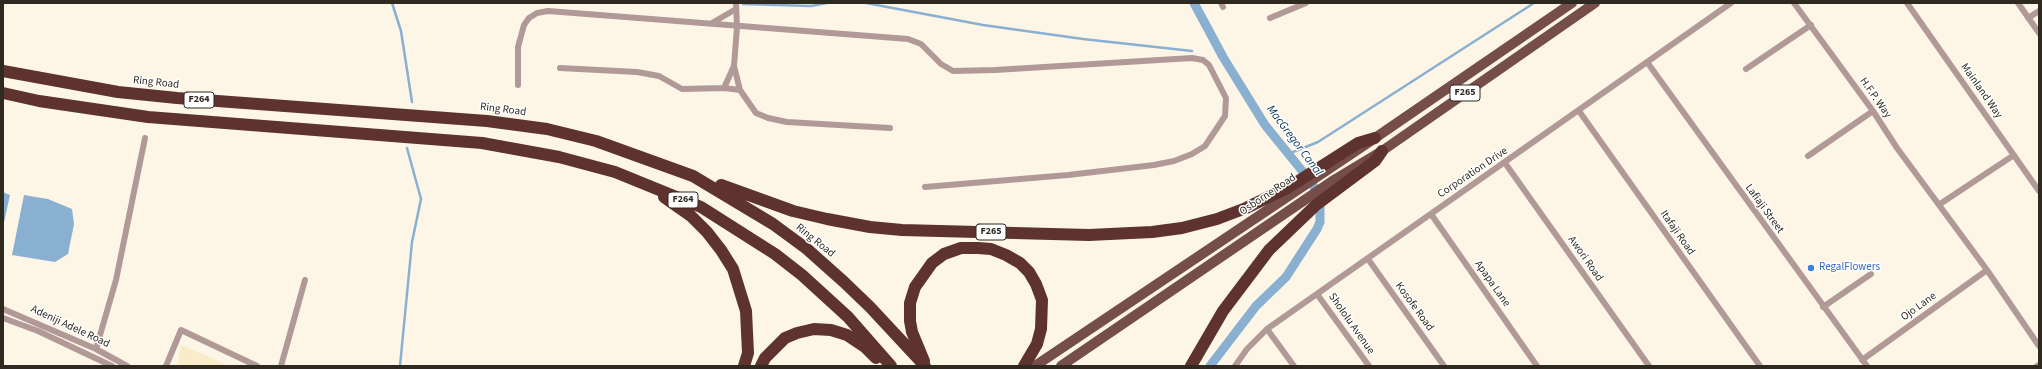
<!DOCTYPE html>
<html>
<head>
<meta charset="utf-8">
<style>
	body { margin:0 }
	#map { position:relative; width:2042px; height:369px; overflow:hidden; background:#fdf6e6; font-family:"Source Sans 3",sans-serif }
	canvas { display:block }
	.frame { position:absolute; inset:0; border:4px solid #2f2a20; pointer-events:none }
</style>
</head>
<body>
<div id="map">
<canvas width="2042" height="369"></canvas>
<div class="frame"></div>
</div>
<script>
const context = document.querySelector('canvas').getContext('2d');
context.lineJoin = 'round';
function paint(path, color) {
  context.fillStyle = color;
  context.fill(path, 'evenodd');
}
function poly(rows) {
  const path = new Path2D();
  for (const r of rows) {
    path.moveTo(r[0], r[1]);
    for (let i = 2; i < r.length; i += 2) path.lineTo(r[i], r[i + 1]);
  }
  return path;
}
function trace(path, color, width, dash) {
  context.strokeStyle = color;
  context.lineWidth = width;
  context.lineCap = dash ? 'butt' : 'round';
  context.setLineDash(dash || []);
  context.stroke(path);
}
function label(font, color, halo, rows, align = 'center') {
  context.font = font + ' "Source Sans 3",sans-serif';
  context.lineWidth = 3;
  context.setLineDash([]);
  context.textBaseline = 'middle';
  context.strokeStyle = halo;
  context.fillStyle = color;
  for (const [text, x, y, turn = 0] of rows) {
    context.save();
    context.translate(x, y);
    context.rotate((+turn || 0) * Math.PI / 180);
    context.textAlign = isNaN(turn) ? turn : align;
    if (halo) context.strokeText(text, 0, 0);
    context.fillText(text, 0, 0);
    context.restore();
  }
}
const built = poly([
	[181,345,210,357,229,366,177,366]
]);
const water = poly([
	[3,192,10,195,3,227],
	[24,195,48,199,72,209,74,224,68,254,55,262,12,255]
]);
const stream = poly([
	[392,3,401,31,412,102],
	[866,3,983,25,1083,39,1192,51],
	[743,4,811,6,827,3],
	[1288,154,1318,142,1534,3],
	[400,366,412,242,421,199,407,148]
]);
const canal = poly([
	[1194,3,1223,57,1265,125,1312,183,1319,197,1320,206,1320,222,1317,229,1286,277,1256,306,1210,366]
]);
const street = poly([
	[736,3,737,27,734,66,740,90],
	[1221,3,1223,7],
	[1794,3,1873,111,1897,148,1987,270,2039,346],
	[1907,3,2039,191],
	[2018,3,2039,33],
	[1270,18,1306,3],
	[2028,18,2039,11],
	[712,23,736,9],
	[1647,62,1867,366],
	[560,68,637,72,659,76,682,89,724,88,740,90,756,113,768,118,787,122,890,128],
	[1746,69,1811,25],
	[518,85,518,47,524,25,529,18,537,13,548,11,908,39,921,44,941,64,953,71,995,70,1192,58,1203,60,1209,65,1226,98,1225,116,1205,146,1192,154,1174,161,1154,165,1068,175,925,187],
	[724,88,734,66],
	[1579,111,1760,366],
	[1808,156,1873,111],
	[1505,163,1649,366],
	[1940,204,2014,155],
	[1431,214,1537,366],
	[1368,259,1444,366],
	[1317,294,1369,366],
	[1823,307,1871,274],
	[3,309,96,349,127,366],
	[3,318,38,331,112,366],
	[1267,329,1294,366],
	[96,349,116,280,145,138],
	[1862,360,1987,270],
	[166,366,181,330,257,366],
	[281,366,305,280],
	[1235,366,1247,349,1267,329,1731,3],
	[2037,366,2039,365]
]);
const primary = poly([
	[1035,366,1375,138,1572,3],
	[1061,366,1334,180,1382,151,1595,3]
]);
const highway = poly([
	[3,71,118,92,177,98,487,121,547,129,596,141,693,176,773,224,807,249,844,282,870,307,925,366],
	[3,93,39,101,148,117,482,143,559,157,615,172,701,207,775,254,802,275,848,317,891,366],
	[721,185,793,211,827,219,870,227,902,230,1089,235,1152,232,1182,228,1217,219,1246,208,1289,187,1358,143,1375,138],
	[664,197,691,216,707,232,721,250,733,269,746,311,748,353,744,366],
	[924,361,912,332,910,321,910,303,915,287,932,263,944,254,961,248,978,248,991,249,1006,255,1020,263,1029,272,1036,284,1042,300,1041,329,1037,344,1024,366],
	[761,366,765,358,785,338,797,333,814,329,831,330,847,335,865,347,876,358],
	[1191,366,1223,311,1269,250,1316,205,1375,161,1382,151]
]);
const markers = [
	[1811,268,4,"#3f7fe0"]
];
const shields = [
	[1465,93,30],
	[199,100,30],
	[683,200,30],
	[991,232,30]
];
const shieldNames = [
	["F265",1465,93],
	["F264",199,100],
	["F264",683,200],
	["F265",991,232]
];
const streetNames = [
	["Ring Road",156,83,6],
	["Mainland Way",1981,91,55],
	["H.F.P. Way",1875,98,55],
	["Ring Road",503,110,7],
	["Corporation Drive",1473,173,-34],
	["Osborne Road",1268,195,-34],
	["Lafiaji Street",1764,209,54],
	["Itafaji Road",1677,233,55],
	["Ring Road",815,241,39],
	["Awori Road",1585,259,55],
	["Apapa Lane",1492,284,55],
	["Kosofe Road",1414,307,54],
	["Ojo Lane",1919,307,-36],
	["Shololu Avenue",1351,324,55],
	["Adeniji Adele Road",70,327,25]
];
const shopNames = [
	["RegalFlowers",1819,268]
];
const waterNames = [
	["MacGregor Canal",1294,141,53]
];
paint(built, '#faecca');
paint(water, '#8ab0d1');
trace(stream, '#8ab0d1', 2.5);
trace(canal, '#8ab0d1', 9);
trace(street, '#b19997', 6);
trace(primary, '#754d4a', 10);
trace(highway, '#5e332f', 12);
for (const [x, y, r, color] of markers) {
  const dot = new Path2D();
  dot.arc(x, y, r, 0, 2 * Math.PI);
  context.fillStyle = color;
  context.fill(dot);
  trace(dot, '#fff', 1.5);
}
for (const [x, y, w] of shields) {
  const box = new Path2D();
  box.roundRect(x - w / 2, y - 8, w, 16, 3);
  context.fillStyle = '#fff';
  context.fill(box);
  trace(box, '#2f2a20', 1);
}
label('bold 10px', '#2f2a20', null, shieldNames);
label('11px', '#2f2a20', '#fff', streetNames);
label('11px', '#366cbe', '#fff', shopNames, 'left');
label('italic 12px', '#073657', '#fff', waterNames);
</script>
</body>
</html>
